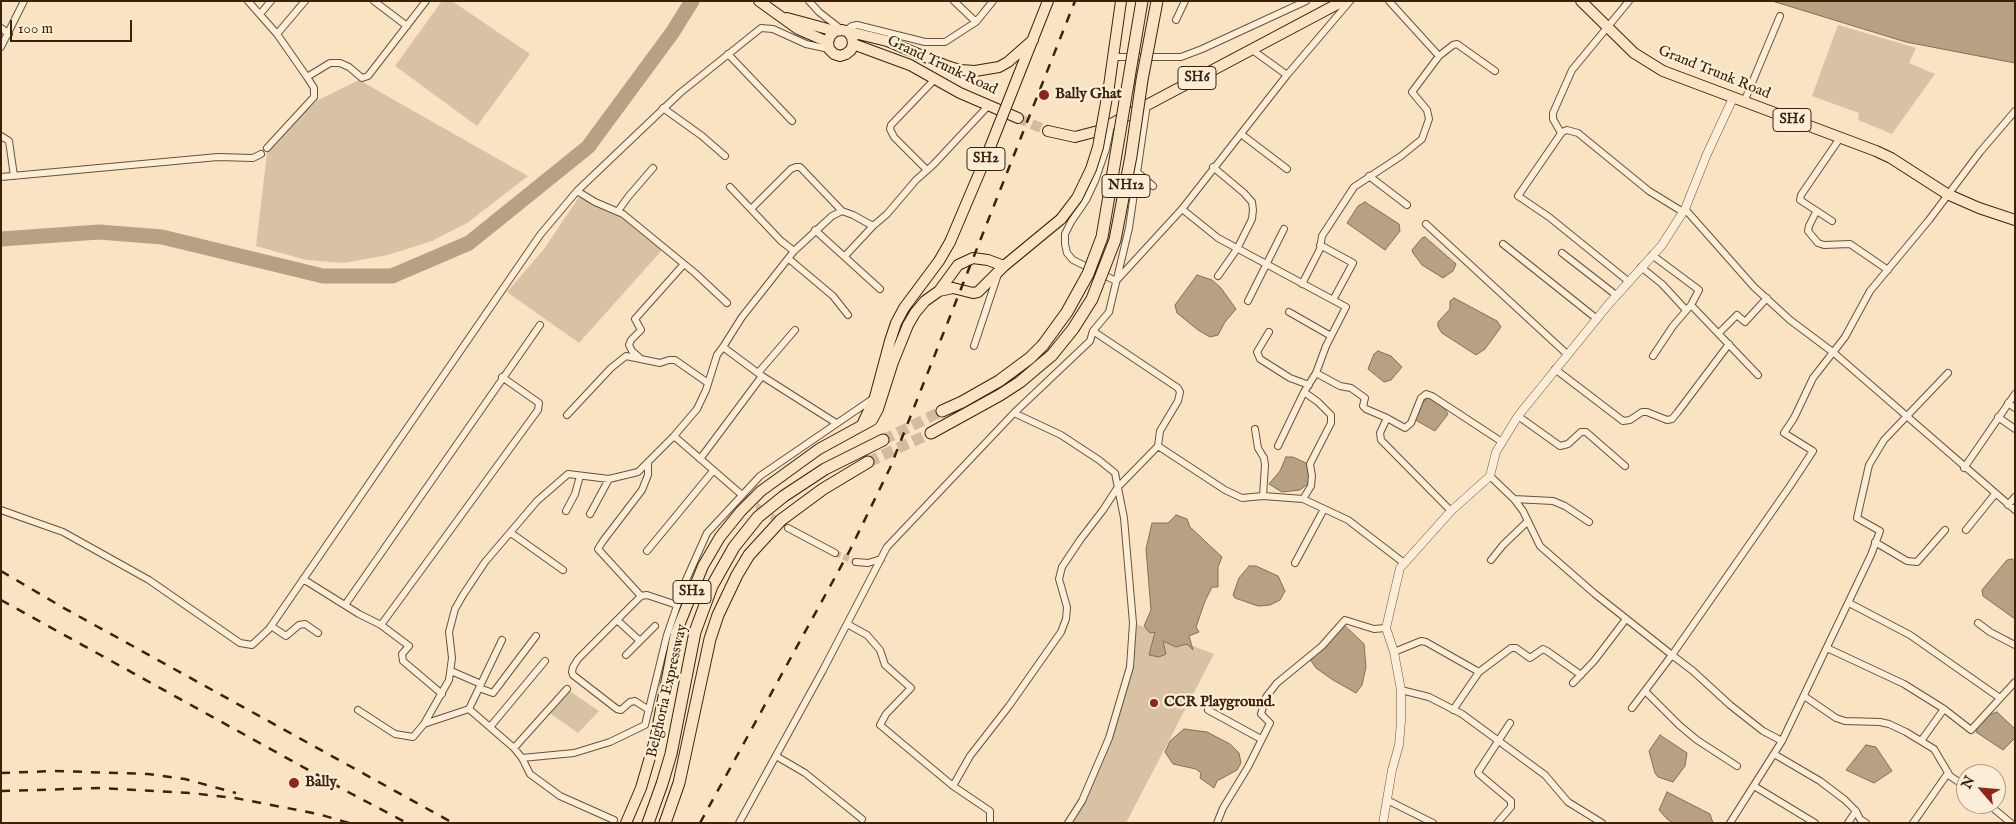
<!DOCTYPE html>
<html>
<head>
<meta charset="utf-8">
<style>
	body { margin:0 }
	#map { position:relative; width:2016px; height:824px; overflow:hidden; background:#f9e3c2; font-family:"IM FELL English",serif }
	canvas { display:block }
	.frame { position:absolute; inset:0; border:2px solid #3b2209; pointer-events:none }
	.north { position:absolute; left:1956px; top:764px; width:50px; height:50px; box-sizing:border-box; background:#fbedd7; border:1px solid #ae9c85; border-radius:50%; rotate:297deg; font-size:14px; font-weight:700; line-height:20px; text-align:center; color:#3b2209 }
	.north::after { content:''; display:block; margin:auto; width:18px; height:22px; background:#8f2418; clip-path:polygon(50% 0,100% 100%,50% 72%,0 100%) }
	.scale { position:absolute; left:10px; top:20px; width:122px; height:22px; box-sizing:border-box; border:2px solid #3b2209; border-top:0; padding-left:6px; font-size:15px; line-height:18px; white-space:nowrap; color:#3b2209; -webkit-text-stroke:4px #fbedd7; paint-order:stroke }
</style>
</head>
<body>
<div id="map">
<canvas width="2016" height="824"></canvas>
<div class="frame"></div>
<div class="north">N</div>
<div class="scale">100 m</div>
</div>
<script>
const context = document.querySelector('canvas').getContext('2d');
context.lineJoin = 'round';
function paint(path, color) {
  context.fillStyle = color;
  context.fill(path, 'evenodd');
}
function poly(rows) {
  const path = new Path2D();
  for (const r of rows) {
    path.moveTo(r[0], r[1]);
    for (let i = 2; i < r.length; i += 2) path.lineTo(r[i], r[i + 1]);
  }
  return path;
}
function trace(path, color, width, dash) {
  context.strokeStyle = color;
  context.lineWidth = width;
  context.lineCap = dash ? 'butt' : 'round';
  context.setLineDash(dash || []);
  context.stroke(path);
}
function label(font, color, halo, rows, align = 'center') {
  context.font = font + ' "IM FELL English",serif';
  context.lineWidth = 4.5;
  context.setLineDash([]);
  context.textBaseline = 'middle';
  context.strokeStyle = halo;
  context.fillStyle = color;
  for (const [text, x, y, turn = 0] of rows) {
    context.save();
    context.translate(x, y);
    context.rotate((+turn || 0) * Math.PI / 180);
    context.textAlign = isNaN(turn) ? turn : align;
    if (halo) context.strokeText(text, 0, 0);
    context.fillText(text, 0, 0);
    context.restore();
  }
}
const green = poly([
	[442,1,452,1,530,54,477,126,395,66],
	[1838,25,1916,48,1909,63,1935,74,1892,134,1858,120,1859,113,1812,96],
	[359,80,528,176,467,223,432,241,388,255,344,263,306,260,256,246,267,153,285,128,318,100],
	[579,197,622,216,663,249,579,343,507,292,544,249],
	[1133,623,1214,654,1126,823,1068,823,1109,738,1130,667],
	[565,688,599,711,578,733,547,711]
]);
const water = poly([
	[1772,1,2015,1,2015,63,1906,42,1772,1],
	[1365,202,1399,224,1400,231,1385,250,1347,223,1358,206,1365,202],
	[1425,237,1456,264,1453,271,1443,278,1422,265,1413,253,1412,250,1422,238,1425,237],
	[1197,275,1212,280,1221,288,1236,309,1225,322,1218,335,1210,337,1198,330,1177,313,1175,305,1197,275],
	[1454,298,1497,321,1501,327,1485,349,1476,355,1442,333,1438,327,1438,322,1450,309,1450,301,1454,298],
	[1378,351,1391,356,1402,367,1391,380,1384,382,1368,369,1374,354,1378,351],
	[1428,396,1440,402,1448,414,1435,431,1412,418,1428,396],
	[1286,457,1293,457,1306,463,1312,471,1309,483,1300,490,1282,492,1269,484,1280,471,1286,457],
	[1176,515,1187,519,1190,527,1222,557,1218,567,1218,587,1212,587,1205,601,1196,627,1199,632,1189,636,1193,650,1187,644,1176,647,1163,641,1166,654,1159,657,1149,655,1155,632,1150,633,1144,626,1151,610,1146,549,1152,523,1168,523,1176,515],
	[2012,559,2015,561,2015,619,1983,596,1982,590,2007,560,2012,559],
	[1249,566,1256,566,1278,576,1285,591,1280,600,1270,605,1258,606,1235,598,1233,595,1239,578,1249,566],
	[1341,622,1364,644,1366,667,1362,685,1356,693,1333,680,1316,668,1309,658,1341,622],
	[1997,712,2015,729,2015,738,2003,750,1976,732,1982,717,1997,712],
	[1184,729,1207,732,1230,744,1239,753,1241,763,1237,770,1217,781,1214,788,1200,778,1201,773,1196,769,1173,764,1165,752,1170,741,1184,729],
	[1660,735,1687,753,1685,766,1673,782,1658,777,1655,773,1649,751,1660,735],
	[1866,745,1876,747,1892,771,1874,783,1846,770,1866,745],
	[1667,792,1710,814,1713,823,1673,823,1667,819,1659,810,1667,792]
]);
const river = poly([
	[1,239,99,232,162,237,323,276,392,276,469,243,588,147,672,33,692,1]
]);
const minorTunnel = poly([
	[742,495,788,528],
	[835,553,856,562]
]);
const primaryTunnel = poly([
	[1018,118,1048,131]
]);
const motorwayTunnel = poly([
	[883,440,942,411],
	[868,462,931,433]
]);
const minor = poly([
	[248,1,277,34,307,77],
	[374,1,407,26],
	[809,1,819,12,842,30],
	[954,1,976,22],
	[260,14,271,1],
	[1176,20,1185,1],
	[1,28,9,34],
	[845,31,852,26,857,25,925,42,945,42,976,22,993,1],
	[277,34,305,1],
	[1,47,24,1],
	[1251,49,1287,75],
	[728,54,792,121],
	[1439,56,1453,45,1457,44,1495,71],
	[1114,57,1181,57,1202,49,1306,1],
	[1744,102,1780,16],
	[663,108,702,136,725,156],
	[1111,125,1106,149,1095,181,1086,200,1071,222,1065,234,1065,244,1067,253,1073,260,1116,281,1182,209,1287,75,1350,1],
	[1561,133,1553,119,1553,113,1572,70,1629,1],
	[1241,134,1287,169],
	[1,136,9,141,14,176],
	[267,148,314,97,314,88,307,77,330,63,340,63,349,67,362,78,368,76,426,1],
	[1213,167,1244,193,1252,202,1253,210,1252,219,1237,249,1218,276],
	[927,170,894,137,890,129,891,125,934,80],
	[1136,171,1153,186],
	[1369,176,1407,205],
	[1,177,218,157,253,158,261,154],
	[730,187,781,241,794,251],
	[577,191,595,202,623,214,695,273,727,303],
	[751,209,791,169,796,167,800,167,842,211],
	[1182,209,1218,238,1346,307,1326,346,1316,373,1304,392,1318,402,1331,415,1331,423,1310,464,1312,476,1311,486,1303,499],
	[1685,209,1754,287,1790,320,1834,353,2015,510],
	[618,211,628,197,653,168],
	[1816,212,1809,226,1808,231,1818,243,1824,245,1850,244,1888,270],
	[1832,221,1800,200,1801,195,1840,138],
	[1426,224,1568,355],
	[815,230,880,289],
	[1503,244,1597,319],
	[1320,245,1353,263,1333,300],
	[1562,253,1616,295],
	[1652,255,1699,290,1691,305,1673,326,1653,356],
	[845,256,873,226],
	[789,259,833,296,848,315],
	[1641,267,1662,284,1686,310],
	[1628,281,1549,217,1518,196,1562,132,1567,130,1578,133,1649,191,1683,212],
	[1302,284,1320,249,1322,236,1354,187,1401,156,1422,139,1429,119,1427,110,1412,92,1439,56,1389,1],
	[1248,301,1284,229],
	[1691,305,1758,375],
	[1289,312,1331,336],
	[1093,331,1178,388,1180,392,1178,401,1160,431,1158,446,1225,490,1242,498,1263,496,1303,499,1348,520,1404,563],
	[1269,332,1257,352,1260,359,1290,378,1309,385],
	[1719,333,1737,315,1745,322,1767,298],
	[974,346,998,274],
	[723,347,762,376,836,423],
	[640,358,632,351,629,345,631,340,641,330,635,319,684,264],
	[1555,369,1623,421,1630,420,1642,412,1647,412,1667,420,1672,419,1677,413,1729,344],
	[758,373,795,330],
	[1316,373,1340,386,1351,388,1365,398,1363,406,1366,409,1387,418,1405,428,1411,423,1421,398,1426,394,1432,396,1502,442],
	[2008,403,2015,408],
	[1014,413,1061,435,1099,460,1115,473,1124,518,1133,623,1130,667,1109,738,1082,801,1068,823],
	[567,415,611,368,626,356,660,363,669,360,675,360,708,383],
	[1518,416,1560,446,1568,444,1581,432,1586,432,1625,466],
	[1998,417,2015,429],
	[1387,418,1380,433,1381,440,1451,511],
	[1255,429,1258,448,1264,458,1265,465,1263,496],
	[674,436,697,409,706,390,717,355,723,347,742,317,794,251,832,216,842,211,853,215,873,226,887,214,916,180,933,165,989,105],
	[1278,446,1304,392],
	[700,459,762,376],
	[1964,468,2015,394],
	[1490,476,1514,499,1523,511,1540,546,1595,594,1672,655,1790,486,1813,451,1784,433,1794,418,1813,378,1845,337,1870,291,1929,220,1980,152,2015,111],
	[1514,499,1553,501,1565,506,1589,522],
	[2008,505,2015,497],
	[1,510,63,532,149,580,240,643,252,645,269,629,540,235,577,191,680,93,761,28,773,29,806,44,829,49],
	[566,511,575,494,580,476],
	[590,514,609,479],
	[788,528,835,553],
	[1966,530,1995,494],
	[511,533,563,570],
	[1875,542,1907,561,1917,562,1945,530],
	[647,551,713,471],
	[1491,560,1503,545,1528,521],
	[856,562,868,563,881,559],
	[1295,563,1324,509],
	[303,579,359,614,381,625,409,646,402,654,403,661,442,694],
	[641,596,598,549,603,541,642,490,648,475,648,463],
	[1849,603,1910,635,2000,698],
	[345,605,540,325],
	[617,620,640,641],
	[1978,623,1990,632,2015,645],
	[847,624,867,635,880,650,885,665,911,688,886,714,880,725,953,786,990,811,990,823],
	[381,625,538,410,539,403,502,377],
	[271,626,286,636,299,625,305,624,318,633],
	[1827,648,1904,684,1944,709],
	[1394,652,1421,641,1426,642,1479,672],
	[626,655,655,626],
	[451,671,481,684],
	[1573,683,1594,661,1626,619],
	[479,688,493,693,536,636],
	[1401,690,1429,697,1462,714,1545,775,1568,802,1602,823],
	[1645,691,1679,725,1697,740,1737,766],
	[1804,696,1836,718,1845,721,1880,722,1889,724,1906,732,1934,749,1950,776,1966,787],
	[1632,708,1672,655,1693,671,1730,705,1763,731,1782,741],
	[469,709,514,748,522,758,530,774,560,796,614,820],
	[469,709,502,640],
	[358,710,395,734,413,737,424,724,449,680,452,658,449,632,455,609,463,595,485,562,537,501,568,474,609,479,638,472,674,436,742,495],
	[649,710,635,701,630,702,621,710,617,709,573,675,572,672,573,667,578,659,641,596,647,595,677,605],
	[1208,710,1261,739],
	[1453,710,1479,672,1511,648,1516,648,1530,658,1543,649,1547,651,1581,675],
	[424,724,469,709],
	[490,727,545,661],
	[1921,741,1944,709,1971,730,2015,682],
	[514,748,567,689],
	[1774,754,1820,781,1845,800,1856,811,1860,819,1866,823],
	[776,756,805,773,862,819],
	[522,758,574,753,610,742,645,725,667,635,686,580,707,533,760,476,874,398],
	[953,786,970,756,1009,706,1061,632,1066,619,1067,607,1059,579,1062,567,1080,540,1103,510,1118,487,1158,446],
	[1754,786,1815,823],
	[1387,800,1433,823],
	[1988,804,2011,823],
	[1498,822,1511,807,1511,801,1479,774,1478,772,1510,723],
	[739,823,823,670,887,547,1014,413,1090,341,1093,331,1109,312,1129,228,1147,104],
	[1217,823,1223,808,1248,767,1270,723,1261,714,1266,697,1277,683,1322,646,1345,620,1374,629,1386,628],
	[1730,823,1782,741,1871,555,1880,531,1857,518,1869,465,1884,440,1948,373],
	[1848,823,1856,811],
	[1913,823,1948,773]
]);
const tertiary = poly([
	[1383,823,1392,770,1399,745,1401,721,1401,690,1394,652,1386,628,1400,568,1451,511,1490,476,1496,452,1518,416,1608,305,1662,245,1685,209,1707,154,1733,98]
]);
const primary = poly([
	[759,1,798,29,828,42],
	[1581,1,1634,53,1663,71,1876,151,1891,158,1947,194,1979,208,2015,220],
	[787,18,835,31],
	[848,32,852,37,853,44,851,50,846,54,840,56,834,54,829,49,828,42,830,36,835,31,842,30,887,41,947,66,960,70,975,71,999,67,1008,62,1033,40],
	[853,44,910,65,960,93,1018,118],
	[1019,74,1048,1],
	[1109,86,1121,1],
	[1048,131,1075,137,1098,131,1343,1],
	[939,291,953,288,973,293,978,292,1004,266,1061,219],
	[862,425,875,397,890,341,896,323,904,308,939,261,950,242],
	[626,823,641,788,655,740,676,633,703,566,720,537,741,511,761,491,819,449,872,420,878,409,893,362,908,325,915,313,925,301,939,291,958,265,973,258,988,260,1004,266]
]);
const motorway = poly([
	[942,411,962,402,999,381,1030,358,1043,345],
	[931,433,1000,395,1020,382,1052,355],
	[648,823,662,784,671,754,695,632,712,586,734,547,758,517,784,496,825,469,883,440],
	[665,823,679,783,710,639,718,615,737,575,749,555,781,520,823,489,868,462]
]);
const rail = poly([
	[1,571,62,607,453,823],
	[1,600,350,793,407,823],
	[1,773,55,771,148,774,185,779,236,793],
	[1,791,101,788,191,793,235,798,318,814,349,823],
	[700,823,850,550,890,468,1075,1]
]);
const primaryBridge = poly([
	[1061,219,1077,198,1091,169,1098,147,1109,86],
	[950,242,987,155,1019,74]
]);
const motorwayBridge = poly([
	[1043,345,1067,312,1088,274,1102,237,1142,1],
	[1052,355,1073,329,1092,299,1115,240,1131,156,1142,80,1157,1]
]);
const markers = [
	[1044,95,6,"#8f2418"],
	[1154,703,5,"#8f2418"],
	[294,783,6,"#8f2418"]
];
const shields = [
	[1197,78,38],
	[1792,120,38],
	[986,159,38],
	[1126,186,48],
	[692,592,38]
];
const shieldNames = [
	["SH6",1197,78],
	["SH6",1792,120],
	["SH2",986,159],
	["NH12",1126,186],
	["SH2",692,592]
];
const streetNames = [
	["Grand Trunk Road",942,66,25],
	["Grand Trunk Road",1714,73,22],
	["Belghoria Expressway",668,691,-77]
];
const poiNames = [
	["Bally Ghat",1055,95],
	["CCR Playground.",1164,703],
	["Bally",305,783]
];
paint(green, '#d9c2a3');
paint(water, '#b8a183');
trace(water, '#866e52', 1);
trace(river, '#b8a183', 15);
trace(minorTunnel, '#d3bc9d', 6, [6, 3]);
trace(primaryTunnel, '#d3bc9d', 10, [10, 5]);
trace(motorwayTunnel, '#d3bc9d', 11, [11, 5.5]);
trace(minor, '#6a5237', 8);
trace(tertiary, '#6a5237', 9);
trace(primary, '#3b2209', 12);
trace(motorway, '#3b2209', 13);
trace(minor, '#fbedd7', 6);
trace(tertiary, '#fbedd7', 8);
trace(primary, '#f9e3c2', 10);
trace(motorway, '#f9e3c2', 11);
trace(rail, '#3b2209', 2.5, [9, 9]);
trace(primaryBridge, '#3b2209', 12, []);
trace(motorwayBridge, '#3b2209', 13, []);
trace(primaryBridge, '#f9e3c2', 10);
trace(motorwayBridge, '#f9e3c2', 11);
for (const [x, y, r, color] of markers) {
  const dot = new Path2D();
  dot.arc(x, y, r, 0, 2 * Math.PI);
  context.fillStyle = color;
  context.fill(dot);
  trace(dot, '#fbedd7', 2);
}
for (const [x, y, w] of shields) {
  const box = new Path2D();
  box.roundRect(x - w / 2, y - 11.5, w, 23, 4);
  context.fillStyle = '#fbedd7';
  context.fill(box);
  trace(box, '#3b2209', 1);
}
label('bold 14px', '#3b2209', null, shieldNames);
label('15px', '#3b2209', '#fbedd7', streetNames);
label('bold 15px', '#3b2209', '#fbedd7', poiNames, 'left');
</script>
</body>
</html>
